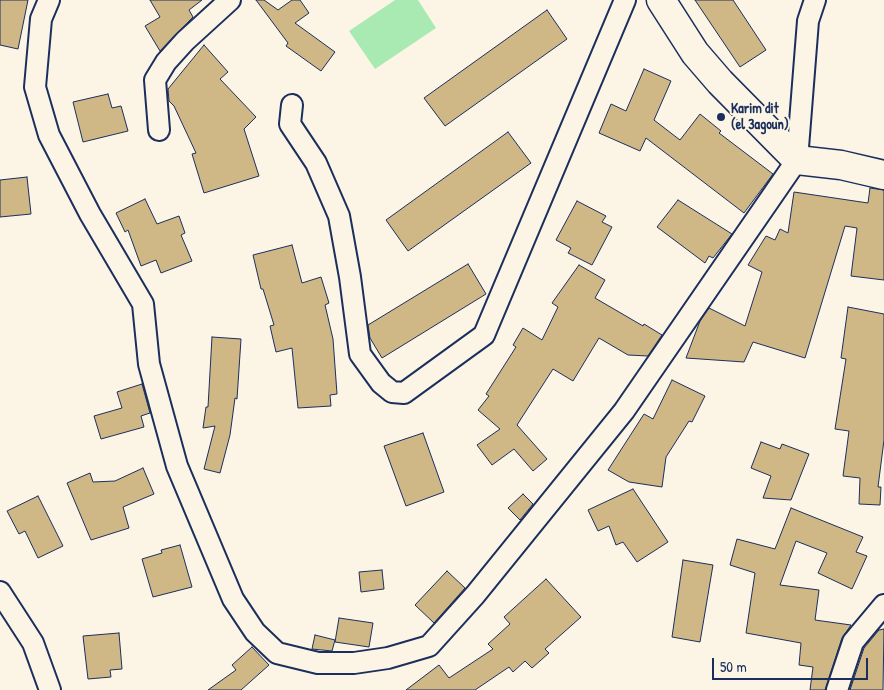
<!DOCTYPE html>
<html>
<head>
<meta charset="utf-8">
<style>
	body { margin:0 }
	#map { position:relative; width:884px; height:690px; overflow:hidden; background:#fcf5e5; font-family:"Patrick Hand",sans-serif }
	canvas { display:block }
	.scale { position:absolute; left:712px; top:658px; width:156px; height:22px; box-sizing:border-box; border:2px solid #1b2f5e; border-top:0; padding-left:6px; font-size:15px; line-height:18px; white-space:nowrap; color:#1b2f5e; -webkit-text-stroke:4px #fcf5e5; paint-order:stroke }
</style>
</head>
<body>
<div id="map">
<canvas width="884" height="690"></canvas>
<div class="scale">50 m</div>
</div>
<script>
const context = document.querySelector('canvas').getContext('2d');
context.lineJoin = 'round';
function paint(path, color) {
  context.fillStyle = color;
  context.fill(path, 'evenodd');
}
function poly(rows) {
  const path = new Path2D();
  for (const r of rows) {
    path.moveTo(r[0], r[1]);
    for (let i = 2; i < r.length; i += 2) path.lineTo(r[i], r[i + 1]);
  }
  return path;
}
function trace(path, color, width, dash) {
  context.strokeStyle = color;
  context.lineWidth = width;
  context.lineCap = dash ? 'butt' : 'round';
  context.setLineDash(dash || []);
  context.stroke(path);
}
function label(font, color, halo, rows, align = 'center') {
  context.font = font + ' "Patrick Hand",sans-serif';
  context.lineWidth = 4;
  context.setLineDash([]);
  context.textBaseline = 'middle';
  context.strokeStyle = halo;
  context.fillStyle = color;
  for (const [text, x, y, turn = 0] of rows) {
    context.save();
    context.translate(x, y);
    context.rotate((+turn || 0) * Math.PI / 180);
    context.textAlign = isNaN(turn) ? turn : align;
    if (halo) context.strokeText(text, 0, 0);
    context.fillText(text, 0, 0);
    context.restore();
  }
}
const green = poly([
	[395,0,418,0,436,28,375,69,349,31]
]);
const building = poly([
	[0,0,28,0,18,49,0,45,0,0],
	[150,0,202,0,189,10,193,17,160,51,145,26,160,17,150,0],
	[256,0,264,0,278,10,292,0,300,0,309,13,295,23,335,52,321,71,286,46,288,43,256,0],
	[695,0,733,0,766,50,740,67,695,0],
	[547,10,567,39,445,126,424,98,547,10],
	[204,45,228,72,220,79,256,117,244,129,259,176,204,193,192,154,196,153,174,106,169,101,168,89,204,45],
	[644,69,671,81,654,120,680,140,700,114,721,131,719,133,773,174,744,213,646,138,640,151,599,133,611,104,626,111,644,69],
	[108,94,112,108,121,106,128,131,83,142,73,102,108,94],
	[508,132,531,163,408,251,386,220,508,132],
	[27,177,31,214,0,217,0,180,27,177],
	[870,188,884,190,884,280,851,276,857,228,845,226,805,358,753,342,744,362,686,358,700,321,709,308,745,326,762,272,748,265,766,236,775,240,780,229,788,233,794,192,868,203,870,188],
	[145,199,157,224,179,216,185,233,181,235,192,261,161,273,156,260,141,266,128,230,125,232,116,213,145,199],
	[678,200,732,234,713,258,709,256,705,263,657,227,678,200],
	[577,201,606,216,602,222,612,227,592,265,568,253,571,248,556,240,577,201],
	[292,245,302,283,321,277,329,303,325,305,333,339,337,394,330,395,331,406,298,408,292,348,276,352,270,326,274,325,263,289,261,289,253,255,292,245],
	[468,264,486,294,382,358,370,338,368,325,468,264],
	[579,265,605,280,595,298,643,326,644,324,662,335,648,356,628,355,599,338,573,381,553,369,517,425,547,459,533,471,514,449,492,465,477,445,500,429,478,410,489,396,486,394,516,347,513,345,523,328,542,340,558,307,552,303,579,265],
	[848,307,884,314,884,440,878,487,881,487,880,505,859,504,860,478,843,476,849,431,835,429,846,359,841,358,848,307],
	[212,337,241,339,237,399,235,398,230,435,220,473,204,469,215,426,203,428,206,407,208,407,212,337],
	[672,380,705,396,692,422,689,421,666,457,662,487,629,482,608,470,644,414,653,419,672,380],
	[142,384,150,413,141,416,144,427,101,439,94,416,122,408,117,392,142,384],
	[423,433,444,492,406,506,384,446,423,433],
	[761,442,780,449,782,444,809,454,791,500,763,498,771,476,751,468,761,442],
	[143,468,154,494,123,507,129,528,91,540,67,483,90,473,93,482,115,481,143,468],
	[633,489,668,542,637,562,623,542,616,545,609,526,598,531,588,510,633,489],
	[523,494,533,504,520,520,508,508,523,494],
	[38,496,63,546,38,558,25,531,19,534,7,511,38,496],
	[791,508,863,537,856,552,867,556,852,589,818,573,827,553,796,541,780,585,819,590,815,620,851,625,842,638,825,690,810,690,813,667,799,665,801,643,746,633,755,573,730,565,737,539,775,549,791,508],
	[180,545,192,587,153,597,142,559,162,553,161,550,180,545],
	[683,560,713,565,700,642,672,637,683,560],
	[382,570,384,589,361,592,359,572,382,570],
	[447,571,465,588,434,623,415,605,447,571],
	[546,579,581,617,545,649,549,653,532,668,525,661,513,672,509,667,475,690,406,690,439,665,449,678,493,649,488,644,510,624,504,617,546,579],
	[339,618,373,623,369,647,335,642,339,618],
	[884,629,883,690,850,690,864,648,879,630,884,629],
	[119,633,122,669,110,670,111,677,88,679,83,636,119,633],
	[315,635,335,640,332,651,312,649,315,635],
	[252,647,269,665,241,690,208,690,236,670,232,665,252,647]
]);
const street = poly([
	[49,0,41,19,35,87,49,135,90,214,143,304,149,364,177,466,233,599,255,632,277,653,318,663,354,663,388,658,429,646,475,595,624,411,797,160,808,21,815,0],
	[292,105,290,124,316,163,339,216,350,277,360,354,381,383,392,392,404,393,484,335,625,0],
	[159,130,155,80,166,62,185,41,230,0],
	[0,592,33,643,50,690],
	[837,690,853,642,884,605]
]);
const secondary = poly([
	[661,0,695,53,720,82,797,160,841,165,884,175]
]);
const markers = [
	[721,117,5,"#1b2f5e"]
];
const poiNames = [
	["Karim dit",731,109],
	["(el 3agoun)",731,125]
];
paint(green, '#a9eab3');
paint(building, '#cfb786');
trace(building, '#1b2f5e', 1);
trace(street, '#1b2f5e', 24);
trace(secondary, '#1b2f5e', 31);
trace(street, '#fcf5e5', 20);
trace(secondary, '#fcf5e5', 28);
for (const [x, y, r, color] of markers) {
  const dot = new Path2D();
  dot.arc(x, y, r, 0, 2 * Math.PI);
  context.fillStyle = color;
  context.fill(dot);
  trace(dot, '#fcf5e5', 2);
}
label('bold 14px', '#1b2f5e', '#fcf5e5', poiNames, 'left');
</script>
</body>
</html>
